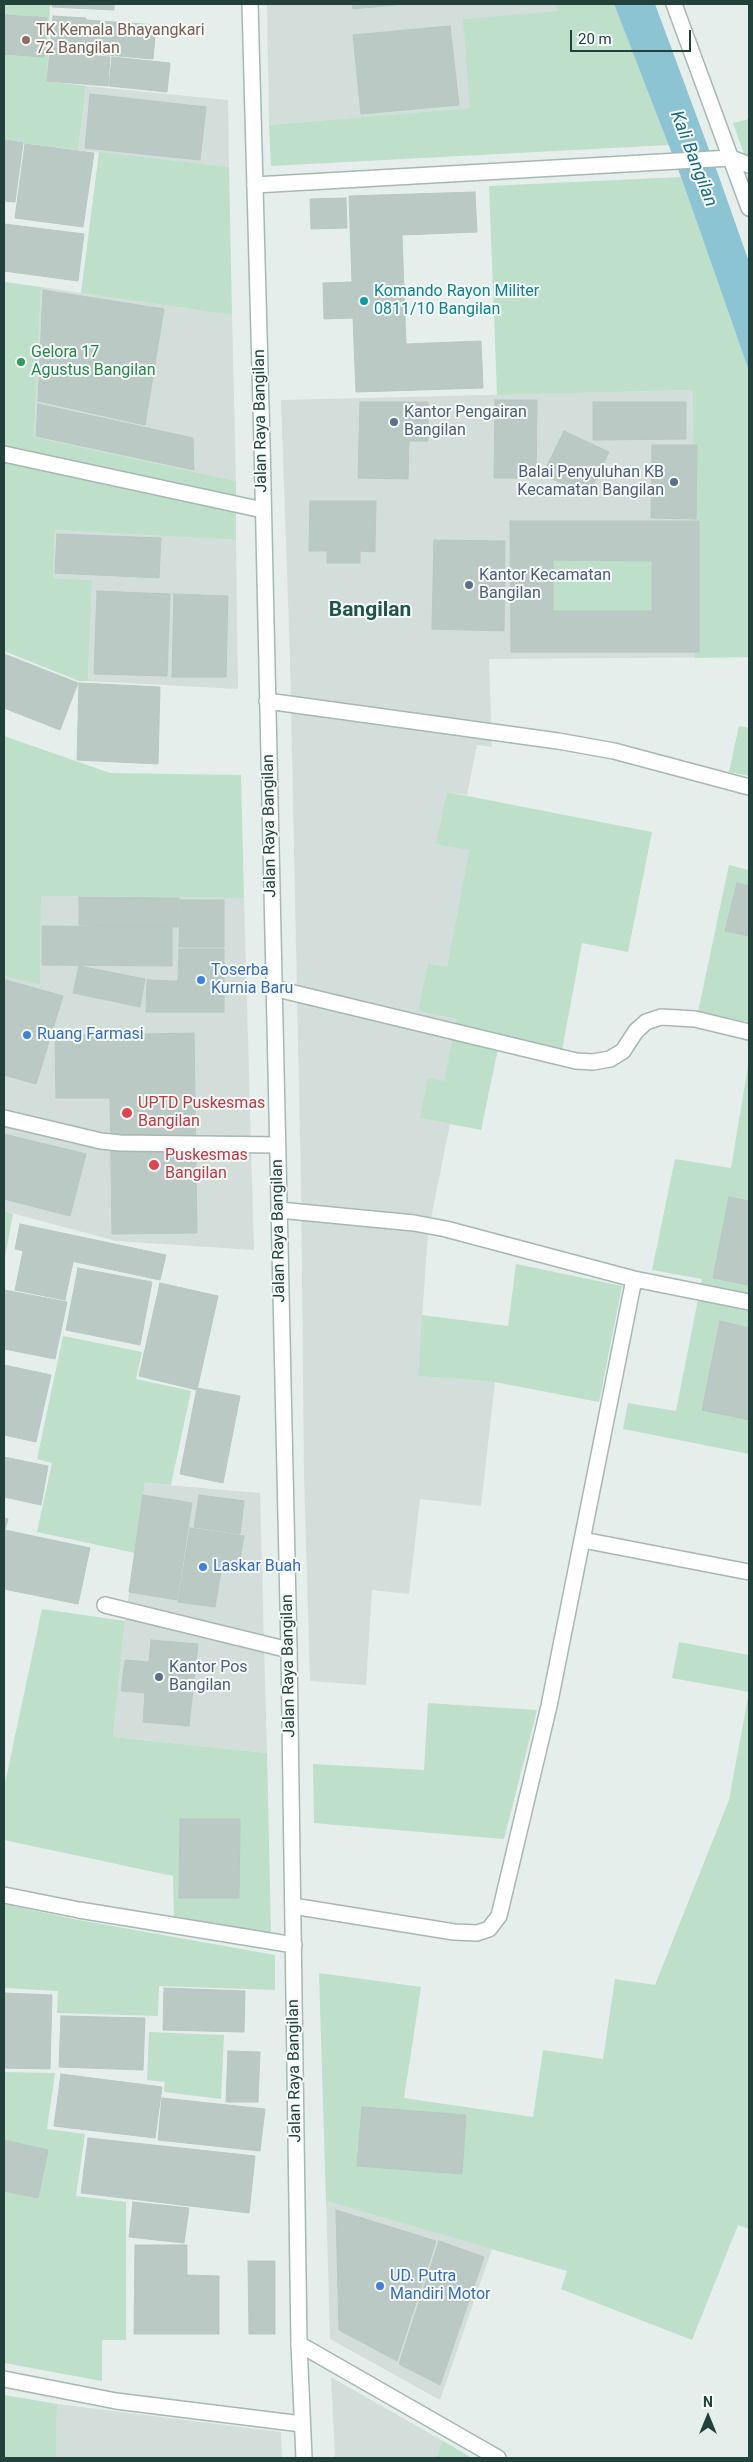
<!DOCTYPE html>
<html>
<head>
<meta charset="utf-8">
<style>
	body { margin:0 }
	#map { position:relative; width:753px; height:2462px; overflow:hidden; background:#e5eeeb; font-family:Roboto,sans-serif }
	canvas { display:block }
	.frame { position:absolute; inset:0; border:5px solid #23413b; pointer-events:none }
	.north { position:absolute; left:683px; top:2392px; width:50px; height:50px; -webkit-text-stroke:4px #f6faf9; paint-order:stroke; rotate:0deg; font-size:14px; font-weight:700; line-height:20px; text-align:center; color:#23413b }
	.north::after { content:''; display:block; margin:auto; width:18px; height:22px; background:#23413b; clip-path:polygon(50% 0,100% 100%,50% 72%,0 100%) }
	.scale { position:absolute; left:570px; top:30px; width:121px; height:22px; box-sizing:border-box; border:2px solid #23413b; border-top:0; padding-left:6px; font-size:15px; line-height:18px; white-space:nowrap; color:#23413b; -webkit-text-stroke:4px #f6faf9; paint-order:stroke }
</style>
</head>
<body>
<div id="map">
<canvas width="753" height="2462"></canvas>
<div class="frame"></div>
<div class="north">N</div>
<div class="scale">20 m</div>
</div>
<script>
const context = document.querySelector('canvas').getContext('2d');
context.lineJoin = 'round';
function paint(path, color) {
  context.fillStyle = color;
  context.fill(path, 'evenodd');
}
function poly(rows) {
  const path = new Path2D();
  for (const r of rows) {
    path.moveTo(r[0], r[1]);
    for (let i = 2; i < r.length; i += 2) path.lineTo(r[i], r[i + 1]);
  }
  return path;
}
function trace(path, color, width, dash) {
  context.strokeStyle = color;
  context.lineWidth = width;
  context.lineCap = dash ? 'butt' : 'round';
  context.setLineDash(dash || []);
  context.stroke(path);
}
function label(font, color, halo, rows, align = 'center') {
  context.font = font + ' Roboto,sans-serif';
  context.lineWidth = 4;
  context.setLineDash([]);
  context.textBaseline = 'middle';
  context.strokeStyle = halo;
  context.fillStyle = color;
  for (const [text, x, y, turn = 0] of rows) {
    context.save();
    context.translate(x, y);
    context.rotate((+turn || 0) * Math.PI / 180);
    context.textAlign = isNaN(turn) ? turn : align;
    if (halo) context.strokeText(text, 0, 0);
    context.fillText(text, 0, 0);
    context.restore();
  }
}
const built = poly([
	[267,4,555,4,558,11,471,108,269,125],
	[86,86,228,100,229,167,78,150],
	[41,287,232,315,236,481,34,437],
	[694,390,749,657,489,659,492,747,477,745,467,795,447,792,469,850,447,968,418,1011,457,1019,444,1081,421,1118,450,1124,428,1233,418,1376,495,1382,481,1506,420,1499,409,1594,372,1590,366,1685,310,1681,304,1474,301,1186,290,659,281,400],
	[55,530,236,540,238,689,88,681,92,580,53,578],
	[41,896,244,898,254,1250,116,1241,4,1211,4,976,40,985],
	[145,1483,260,1493,267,1753,113,1737,125,1621],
	[326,2201,492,2249,440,2400,330,2339],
	[331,2377,443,2441,436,2458,335,2458],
	[57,2404,281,2432,282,2458,56,2458]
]);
const green = poly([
	[4,4,50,4,47,81,86,86,78,150,4,141],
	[555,4,614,4,669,145,271,166,269,125,470,108,463,19,558,11],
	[749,119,749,168,733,123],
	[99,152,229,167,232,315,81,293],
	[681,177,749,371,749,657,695,658,693,390,497,395,489,186],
	[4,282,41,287,34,437,236,481,236,540,55,530,53,578,92,580,88,681,79,681,4,651],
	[553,560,652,561,652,611,553,611],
	[739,726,749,728,749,776,729,772],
	[4,736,110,773,241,775,244,898,41,896,40,985,4,976],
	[447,792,652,832,628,952,582,943,560,1061,498,1049,481,1130,420,1118,428,1078,444,1081,456,1019,418,1011,428,964,447,967,469,850,436,844],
	[729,865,749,870,749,1022,698,1012],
	[749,1060,749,1454,623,1429,628,1403,676,1411,702,1279,652,1270,675,1159,731,1168],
	[4,1211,13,1214,4,1262],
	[516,1264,622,1286,599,1402,495,1382,418,1376,422,1315,508,1326],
	[63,1336,142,1352,136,1379,191,1391,171,1485,145,1483,135,1553,37,1532,52,1463,37,1459],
	[42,1609,125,1621,113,1737,267,1753,271,1933,174,1917,173,1876,4,1840,4,1788],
	[679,1642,749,1655,749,2229,738,2225,692,2340,561,2289,567,2271,326,2201,319,1973,421,1987,404,2098,533,2117,543,2050,603,2059,615,1979,655,1985,729,1800,749,1692,672,1678],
	[428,1703,537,1710,504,1839,314,1823,313,1764,424,1770],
	[4,1904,73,1919,275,1955,275,1990,159,1986,158,2016,57,2013,58,1991,4,1988],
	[149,2032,224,2035,221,2099,164,2092,165,2082,147,2080],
	[4,2072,55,2073,47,2129,85,2134,76,2196,126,2202,126,2340,102,2340,102,2381,4,2363],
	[4,2395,57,2404,56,2458,4,2458],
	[443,2441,472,2458,436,2458]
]);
const water = poly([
	[614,4,655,4,718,174,749,262,749,371,681,177]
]);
const building = poly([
	[52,4,114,4,114,10,52,7,52,4],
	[352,4,404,4,353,9,352,4],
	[4,15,47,18,44,57,4,54,4,15],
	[53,16,86,18,83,55,110,57,108,86,47,81,53,16],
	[87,20,156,25,153,59,84,53,87,20],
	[450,26,459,105,361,114,353,35,450,26],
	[112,57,170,63,167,92,109,86,112,57],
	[90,94,206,107,200,160,85,148,90,94],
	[4,140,23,143,15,202,4,201,4,140],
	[25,144,94,153,83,227,15,218,25,144],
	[475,192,477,232,402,235,406,344,481,341,483,388,356,392,353,318,324,319,323,283,352,282,349,196,475,192],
	[346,198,347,228,311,229,310,199,346,198],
	[4,224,84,234,78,281,4,271,4,224],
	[43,290,164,309,145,425,38,401,43,290],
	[495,400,537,400,536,478,494,478,495,400],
	[360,402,428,402,428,441,409,441,408,479,358,478,360,402],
	[593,402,686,402,686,439,593,440,593,402],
	[38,404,193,438,194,470,36,436,38,404],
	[564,431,609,452,588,496,543,474,564,431],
	[652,445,697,445,696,519,651,518,652,445],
	[310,501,376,501,375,552,360,551,360,563,327,563,327,551,309,551,310,501],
	[510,521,699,521,699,652,511,652,510,521],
	[553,560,652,561,652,611,553,611,553,560],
	[57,534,161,538,159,578,55,573,57,534],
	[434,540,505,541,504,631,432,629,434,540],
	[97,591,170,594,167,676,94,674,97,591],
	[174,594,228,596,226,677,172,677,174,594],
	[4,654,78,683,60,730,4,708,4,654],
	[79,683,160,687,158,764,77,760,79,683],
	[737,883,749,886,749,936,725,931,737,883],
	[79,897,179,898,178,927,79,925,79,897],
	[180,900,224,900,224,947,179,947,180,900],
	[42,926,172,927,172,966,42,965,42,926],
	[179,949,224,949,224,1012,146,1012,147,980,178,981,179,949],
	[79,966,145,979,140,1007,73,993,79,966],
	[6,980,63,996,36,1084,4,1075,4,988,6,980],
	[194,1033,197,1233,112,1234,110,1098,56,1098,55,1036,194,1033],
	[4,1134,86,1154,70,1216,4,1199,4,1134],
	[729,1197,749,1201,749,1285,713,1278,729,1197],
	[20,1224,166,1255,160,1280,15,1249,20,1224],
	[23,1251,73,1262,65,1300,15,1290,23,1251],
	[78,1268,152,1282,140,1345,66,1330,78,1268],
	[160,1283,218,1296,197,1390,139,1376,160,1283],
	[4,1290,67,1302,55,1359,4,1349,4,1290],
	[720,1321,749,1328,749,1420,702,1410,720,1321],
	[4,1365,51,1375,36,1442,4,1435,4,1365],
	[197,1388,240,1396,223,1483,180,1474,197,1388],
	[4,1457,48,1466,41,1505,4,1497,4,1457],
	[143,1495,192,1503,177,1600,129,1592,143,1495],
	[199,1495,244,1501,240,1534,194,1527,199,1495],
	[4,1518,8,1519,5,1530,90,1548,78,1604,4,1589,4,1518],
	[190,1528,244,1536,238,1569,222,1566,215,1607,178,1602,190,1528],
	[151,1640,198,1644,189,1726,143,1722,145,1693,121,1691,125,1660,149,1662,151,1640],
	[180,1819,240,1819,239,1898,179,1898,180,1819],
	[164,1988,245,1991,244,2032,163,2030,164,1988],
	[4,1993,52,1995,50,2069,4,2068,4,1993],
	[61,2016,145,2018,143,2070,59,2067,61,2016],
	[228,2051,260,2052,258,2102,226,2102,228,2051],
	[61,2074,162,2087,155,2138,54,2126,61,2074],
	[162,2098,265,2109,260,2151,158,2140,162,2098],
	[362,2107,466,2115,462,2174,357,2166,362,2107],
	[88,2138,255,2156,249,2213,81,2193,88,2138],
	[4,2140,48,2150,38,2198,4,2191,4,2140],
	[133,2202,189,2208,184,2243,129,2237,133,2202],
	[336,2210,436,2241,397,2361,339,2330,336,2210],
	[439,2241,484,2257,440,2385,399,2364,439,2241],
	[135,2245,187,2245,187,2275,219,2276,219,2334,134,2334,135,2245],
	[248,2261,275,2261,275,2334,249,2334,248,2261]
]);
const lane = poly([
	[4,454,263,510],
	[267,701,558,741,614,751,749,787],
	[273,988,576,1061,593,1062,610,1059,623,1051,636,1031,646,1022,661,1017,695,1019,749,1032],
	[4,1118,101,1141,120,1143,277,1145],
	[279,1210,414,1223,446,1229,634,1279,749,1302],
	[583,1540,749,1572],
	[105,1605,289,1650],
	[4,1895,79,1910,294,1945],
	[293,1906,454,1932,477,1933,489,1929,499,1916,549,1706,634,1279]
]);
const street = poly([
	[674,4,749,208],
	[255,185,731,158,749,165],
	[299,2344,498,2458],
	[4,2379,116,2401,302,2424]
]);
const secondary = poly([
	[250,4,262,443,289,1650,299,2344,304,2458]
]);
const markers = [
	[26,40,5,"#8d6e63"],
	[364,301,5,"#0f9aa8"],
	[21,362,5,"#2e9e5b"],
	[394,422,5,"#5c6f8a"],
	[674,482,5,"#5c6f8a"],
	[469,585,5,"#5c6f8a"],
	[201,980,5,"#3f7fe0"],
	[27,1035,5,"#3f7fe0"],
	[127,1113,6,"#e0444e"],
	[154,1165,6,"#e0444e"],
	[203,1567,5,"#3f7fe0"],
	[159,1677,5,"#5c6f8a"],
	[380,2286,5,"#3f7fe0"]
];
const educationNames = [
	["TK Kemala Bhayangkari",36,31],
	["72 Bangilan",36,49]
];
const cultureNames = [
	["Komando Rayon Militer",374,292],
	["0811/10 Bangilan",374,310]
];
const leisureNames = [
	["Gelora 17",31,353],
	["Agustus Bangilan",31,371]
];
const serviceNames = [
	["Kantor Pengairan",404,413],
	["Bangilan",404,431],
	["Balai Penyuluhan KB",664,473,"right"],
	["Kecamatan Bangilan",664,491,"right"],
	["Kantor Kecamatan",479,576],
	["Bangilan",479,594],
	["Kantor Pos",169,1668],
	["Bangilan",169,1686]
];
const streetNames = [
	["Jalan Raya Bangilan",261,421,-91],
	["Jalan Raya Bangilan",270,826,-91],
	["Jalan Raya Bangilan",279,1231,-91],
	["Jalan Raya Bangilan",289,1666,-91],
	["Jalan Raya Bangilan",295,2071,-91]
];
const shopNames = [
	["Toserba",211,971],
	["Kurnia Baru",211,989],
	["Ruang Farmasi",37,1035],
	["Laskar Buah",213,1567],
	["UD. Putra",390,2277],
	["Mandiri Motor",390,2295]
];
const healthNames = [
	["UPTD Puskesmas",138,1104],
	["Bangilan",138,1122],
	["Puskesmas",165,1156],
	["Bangilan",165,1174]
];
const waterNames = [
	["Kali Bangilan",693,159,69]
];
const districtNames = [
	["Bangilan",370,611]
];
paint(built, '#d3deda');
paint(green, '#bedfc9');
paint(water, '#8dc4d4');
paint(building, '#bac9c4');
trace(building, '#b7c8c2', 1);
trace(lane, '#a7b7b3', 18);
trace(street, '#a7b7b3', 18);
trace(secondary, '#a3bab4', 18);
trace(lane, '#fff', 15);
trace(street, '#fff', 15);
trace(secondary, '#fff', 15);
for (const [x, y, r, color] of markers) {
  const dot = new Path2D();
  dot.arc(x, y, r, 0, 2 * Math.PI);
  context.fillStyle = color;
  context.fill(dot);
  trace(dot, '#f6faf9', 2);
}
label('16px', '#785e54', '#f6faf9', educationNames, 'left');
label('16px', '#0d838f', '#f6faf9', cultureNames, 'left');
label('16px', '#27864d', '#f6faf9', leisureNames, 'left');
label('16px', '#4e5e75', '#f6faf9', serviceNames, 'left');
label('16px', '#23413b', '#f6faf9', streetNames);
label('16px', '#366cbe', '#f6faf9', shopNames, 'left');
label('16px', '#be3a42', '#f6faf9', healthNames, 'left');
label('italic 18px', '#1c687f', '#f6faf9', waterNames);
label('bold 21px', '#1f544a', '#f6faf9', districtNames);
</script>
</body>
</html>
